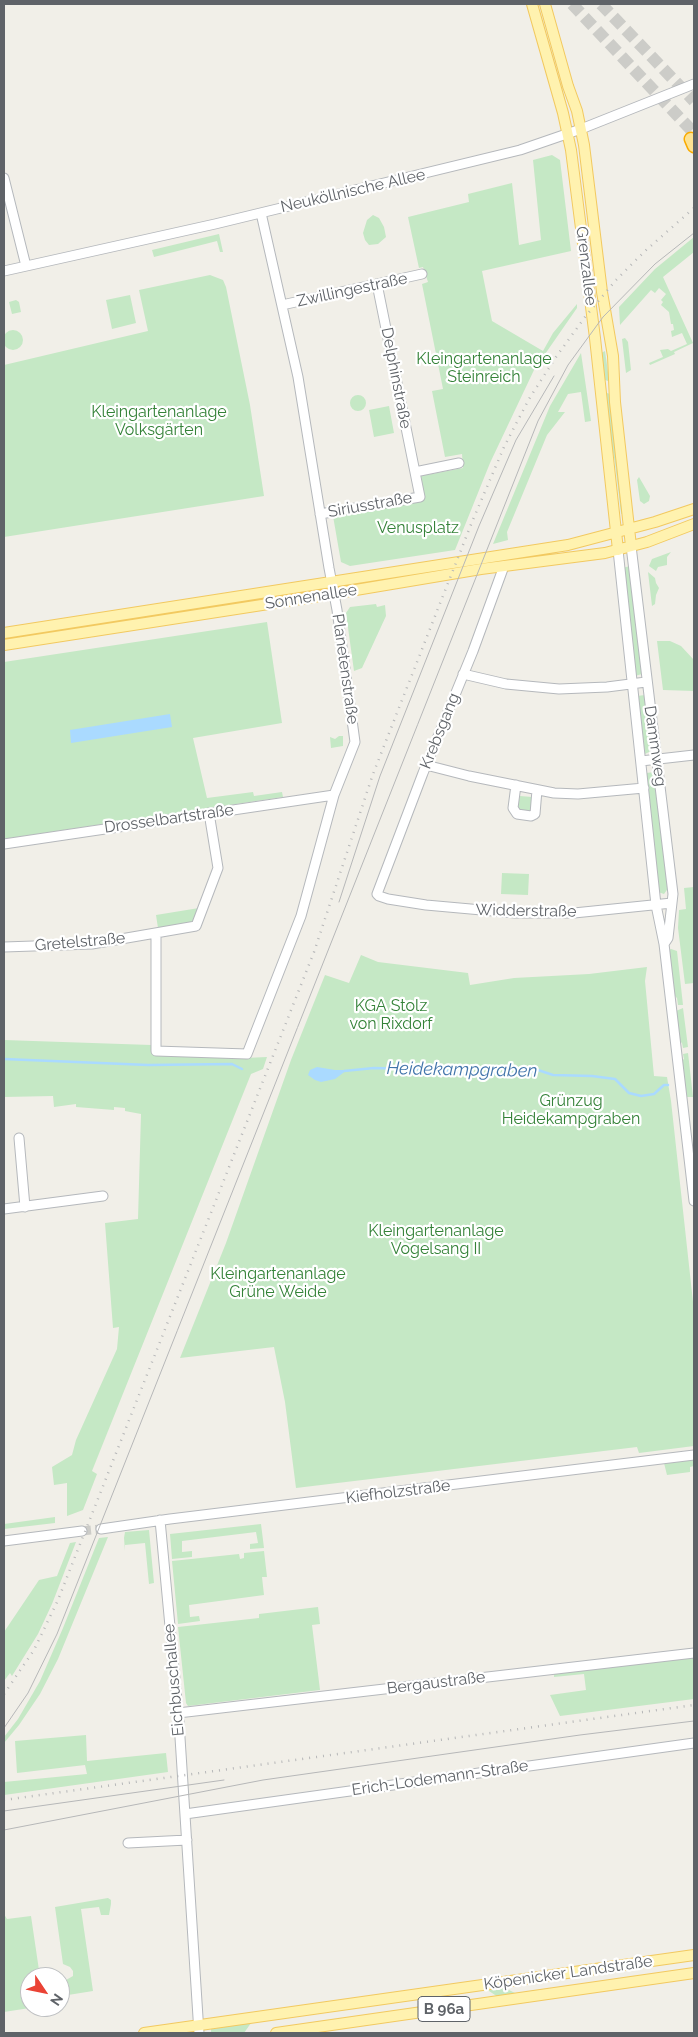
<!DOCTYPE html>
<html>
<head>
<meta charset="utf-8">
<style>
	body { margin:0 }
	#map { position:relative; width:698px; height:2037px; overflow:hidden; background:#f1efe8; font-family:Raleway,sans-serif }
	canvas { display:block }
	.frame { position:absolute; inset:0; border:5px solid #5f6368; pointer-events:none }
	.north { position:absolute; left:20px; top:1967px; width:50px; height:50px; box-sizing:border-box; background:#fff; border:1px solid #bfc1c3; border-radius:50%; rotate:124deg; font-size:14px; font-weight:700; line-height:20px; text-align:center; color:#5f6368 }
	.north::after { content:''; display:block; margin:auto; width:18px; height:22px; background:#ea4335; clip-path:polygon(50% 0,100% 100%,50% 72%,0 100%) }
</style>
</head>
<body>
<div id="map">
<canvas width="698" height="2037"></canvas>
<div class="frame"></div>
<div class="north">N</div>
</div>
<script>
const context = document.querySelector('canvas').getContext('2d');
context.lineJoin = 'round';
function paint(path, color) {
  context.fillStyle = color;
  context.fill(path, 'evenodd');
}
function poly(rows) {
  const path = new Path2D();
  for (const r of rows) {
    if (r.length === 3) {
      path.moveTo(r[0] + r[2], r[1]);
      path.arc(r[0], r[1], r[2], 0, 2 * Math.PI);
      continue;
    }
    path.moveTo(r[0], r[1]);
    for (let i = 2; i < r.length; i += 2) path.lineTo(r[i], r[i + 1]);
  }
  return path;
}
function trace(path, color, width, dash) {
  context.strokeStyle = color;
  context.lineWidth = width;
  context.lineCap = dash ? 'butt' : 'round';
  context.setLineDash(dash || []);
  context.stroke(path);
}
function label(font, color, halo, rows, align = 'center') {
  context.font = font + ' Raleway,sans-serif';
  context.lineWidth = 4.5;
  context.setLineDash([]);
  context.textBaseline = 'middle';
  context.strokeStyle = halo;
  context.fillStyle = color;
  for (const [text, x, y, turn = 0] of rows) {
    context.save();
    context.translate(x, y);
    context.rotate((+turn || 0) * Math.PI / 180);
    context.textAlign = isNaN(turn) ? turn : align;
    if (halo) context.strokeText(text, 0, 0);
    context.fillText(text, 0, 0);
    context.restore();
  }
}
const green = poly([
	[552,155,560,160,571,251,482,271,492,321,543,351,553,333,577,304,577,308,534,370,490,463,455,550,350,566,341,562,333,516,425,498,421,476,463,468,462,454,445,457,432,391,443,389,422,284,428,282,423,267,419,268,408,217,469,202,468,194,512,183,519,245,541,240,533,160],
	[373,215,379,218,384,227,386,237,378,244,369,245,365,240,363,233,367,220],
	[219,234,223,252,220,252,217,241,154,257,152,250],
	[694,237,694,252,663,277,693,343,674,352,675,354,650,365,649,363,663,357,660,350,668,349,671,351,687,344,682,333,672,337,671,331,674,330,673,324,671,324,669,312,661,305,663,302,661,300,666,294,659,288,655,293,651,290,620,325,619,307,655,269],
	[210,275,223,280,226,287,250,405,264,496,4,537,4,365,148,331,139,290],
	[130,295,136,323,112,329,106,300],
	[16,300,19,302,21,312,12,314,9,302],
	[13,340,10],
	[625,338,628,342,631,370,626,373,622,339],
	[605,351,609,379,608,381,605,380,601,353],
	[581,353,591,421,585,422,581,392,568,394,558,412,565,412,547,435,507,532,508,540,493,544,550,406],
	[607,393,610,394,625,513,621,514,615,463,611,441,605,395],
	[358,403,8],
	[389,406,394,433,374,437,369,410],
	[639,477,650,496,649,501,644,504,640,501,637,480],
	[671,552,667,557,667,565,658,567,656,571,649,566,652,559],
	[630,566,642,674,635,676,622,568],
	[648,572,655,578,656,583,659,588,656,595,655,604,652,606],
	[318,588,319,593,208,611,207,605],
	[376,604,377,607,385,605,386,616,362,668,354,671,346,613,350,607],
	[199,606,200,612,69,632,68,627],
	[267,622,282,723,193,738,207,798,253,792,254,796,282,792,283,797,4,839,4,662],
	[65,627,65,632,4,641,4,637],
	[657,641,670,641,681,646,694,660,694,691,663,690],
	[645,695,651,751,645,754,637,696],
	[339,736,343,736,343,746,331,748,330,737,335,739],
	[655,772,669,887,664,894,658,892,646,773],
	[520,796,532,797,531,811,519,810,517,808],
	[502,873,529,874,528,895,501,894],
	[694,887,694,983,685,984,678,928,679,910,686,909,684,888],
	[199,908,192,922,158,928,156,915],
	[671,949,677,951,683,1005,678,1005,677,998,674,995,669,950],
	[361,955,378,962,468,973,470,985,514,978,589,974,647,967,645,981,654,1076,667,1077,671,1101,694,1311,694,1446,639,1453,637,1447,296,1488,285,1402,274,1347,180,1358,226,1243,291,1060,325,975,349,983],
	[683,1008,688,1047,683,1048,682,1043,679,1041,676,1011],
	[4,1040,151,1045,151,1053,245,1058,267,1057,263,1069,251,1074,92,1471,97,1474,83,1510,67,1516,67,1483,54,1485,52,1467,72,1455,76,1440,117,1349,119,1327,113,1328,105,1223,138,1219,141,1114,125,1111,125,1108,114,1107,114,1110,76,1107,76,1104,54,1107,53,1096,4,1097],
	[688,1053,693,1097,687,1097,681,1061,684,1059,683,1054],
	[694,1460,694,1466,690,1467,690,1472,667,1475,664,1463],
	[55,1517,55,1523,4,1529,4,1524],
	[261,1524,264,1548,250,1549,250,1544,258,1543,256,1532,182,1541,182,1552,192,1551,192,1557,172,1559,170,1534],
	[149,1530,154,1583,149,1584,145,1543,125,1545,125,1551,124,1538,125,1532],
	[108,1537,58,1659,40,1694,19,1725,4,1743,4,1737,18,1719,40,1681,63,1628,99,1538],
	[76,1542,52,1604,38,1634,12,1676,10,1673,4,1681,4,1632,39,1580,57,1576,70,1543],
	[264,1551,267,1577,262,1577,264,1595,189,1605,190,1617,199,1616,200,1621,178,1624,172,1561,239,1554,240,1559,244,1558,244,1553],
	[318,1607,320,1624,312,1625,320,1690,188,1706,186,1703,178,1627,259,1618,259,1614],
	[694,1657,694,1699,560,1716,550,1695,586,1690,584,1674,554,1677,554,1673],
	[86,1735,87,1761,166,1753,168,1772,4,1795,4,1782,87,1774,85,1765,17,1773,15,1741],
	[108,1898,111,1900,111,1904,109,1915,101,1915,99,1907,81,1909,93,1991,68,1995,66,1980,73,1976,73,1971,70,1967,63,1964,55,1907],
	[4,1914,7,1919,31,1916,40,1977,30,1977,30,2007,36,2007,4,2012],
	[503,1987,517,1994,498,1997,486,1989],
	[251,2023,244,2033,211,2033,211,2029]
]);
const water = poly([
	[170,714,172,727,71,743,70,730],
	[317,1067,335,1070,347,1070,335,1079,321,1082,315,1080,308,1075,310,1070]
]);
const stream = poly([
	[4,1059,148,1065,232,1064,242,1069],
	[344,1071,374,1068,444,1070,462,1074,513,1074,523,1075,538,1070,553,1075,592,1076,615,1079,629,1093,641,1096,654,1094,664,1085,668,1085]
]);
const minorTunnel = poly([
	[82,1531,101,1529]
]);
const highwayTunnel = poly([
	[572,4,694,133],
	[601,4,694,101]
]);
const minor = poly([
	[4,178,26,266],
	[4,271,215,224,520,150,581,129,694,84],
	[282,305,422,274],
	[415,472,459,463],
	[320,514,420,497,377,284],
	[631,546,673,894,668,938,664,944],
	[618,550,656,905,664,944,694,1201],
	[504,566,473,651,423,773,377,894,379,896,388,899,426,905,515,913,574,913,672,903],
	[463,674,506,684,559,689,607,687,646,682],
	[641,761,694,755],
	[426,765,469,776,554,793,578,794,644,788],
	[516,785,513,808,517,814,531,816,535,814,537,790],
	[4,844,334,795],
	[156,934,156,1051,247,1054,301,916,334,795,355,742,337,610,329,568,298,377,261,213],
	[4,947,92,944,196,926,218,868,209,813],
	[19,1138,25,1207],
	[4,1209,103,1196],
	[160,1520,179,1722,199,2033],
	[101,1529,170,1519,694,1455],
	[4,1541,82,1531],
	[178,1713,694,1653],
	[185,1814,694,1743],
	[128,1843,187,1840]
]);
const major = poly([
	[532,4,563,113,571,150,595,338,618,550],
	[545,4,568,86,577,111,584,145,602,292,613,356,615,402,631,546],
	[4,633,568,545,655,522,694,509],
	[4,645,320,596,481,569,605,553,647,542,694,524],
	[144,2033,694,1955],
	[276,2033,694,1973]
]);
const highway = poly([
	[691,139,694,146]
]);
const tram = poly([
	[339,902,380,776,479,526,516,440,554,376],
	[4,1728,28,1693,57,1634,538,421,568,365,603,317,655,264,694,233],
	[4,1811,224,1780],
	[4,1830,263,1780,580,1735,694,1721]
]);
const rail = poly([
	[4,1694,34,1650,58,1600,314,952,373,774,472,522,504,447,529,399,556,357,585,317,616,280,645,251,694,208],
	[4,1800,694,1705]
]);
const shields = [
	[444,2009,52]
];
const shieldNames = [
	["B 96a",444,2009]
];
const streetNames = [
	["Neuköllnische Allee",353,191,-13],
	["Grenzallee",586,266,83],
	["Zwillingestraße",352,290,-12],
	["Delphinstraße",396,378,79],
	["Siriusstraße",370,505,-10],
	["Sonnenallee",311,597,-9],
	["Planetenstraße",345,669,82],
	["Krebsgang",440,731,-68],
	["Dammweg",655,746,82],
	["Drosselbartstraße",169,819,-8],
	["Widderstraße",526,911,1],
	["Gretelstraße",80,942,-5],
	["Kiefholzstraße",398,1492,-7],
	["Eichbuschallee",174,1680,-95],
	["Bergaustraße",436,1683,-7],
	["Erich-Lodemann-Straße",440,1778,-8],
	["Köpenicker Landstraße",568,1973,-8]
];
const parkNames = [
	["Kleingartenanlage",484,359],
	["Steinreich",484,377],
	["Kleingartenanlage",159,412],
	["Volksgärten",159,430],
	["Venusplatz",418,528],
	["KGA Stolz",391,1006],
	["von Rixdorf",391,1024],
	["Grünzug",571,1101],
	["Heidekampgraben",571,1119],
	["Kleingartenanlage",436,1231],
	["Vogelsang II",436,1249],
	["Kleingartenanlage",278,1274],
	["Grüne Weide",278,1292]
];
const waterNames = [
	["Heidekampgraben",462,1070,1]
];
paint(green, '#c5e8c5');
paint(water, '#aadaff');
trace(stream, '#aadaff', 2.5);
trace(minorTunnel, '#ccccc8', 9, [9, 4.5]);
trace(highwayTunnel, '#ccccc8', 12, [12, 6]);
trace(minor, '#b5b8bc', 11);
trace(major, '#f2c960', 12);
trace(highway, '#f9ab00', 15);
trace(minor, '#fff', 9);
trace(major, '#fff2af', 10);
trace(highway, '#fde293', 12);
trace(tram, '#b6b7b8', 1);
trace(rail, '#b6b7b8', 2.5, [1, 6]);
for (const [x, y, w] of shields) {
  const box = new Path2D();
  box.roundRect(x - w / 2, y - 12.5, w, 25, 4);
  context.fillStyle = '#fff';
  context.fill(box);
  trace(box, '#5f6368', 1);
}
label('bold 15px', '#5f6368', null, shieldNames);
label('16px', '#5f6368', '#fff', streetNames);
label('16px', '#348238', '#fff', parkNames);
label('italic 18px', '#4174aa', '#fff', waterNames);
</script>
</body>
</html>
